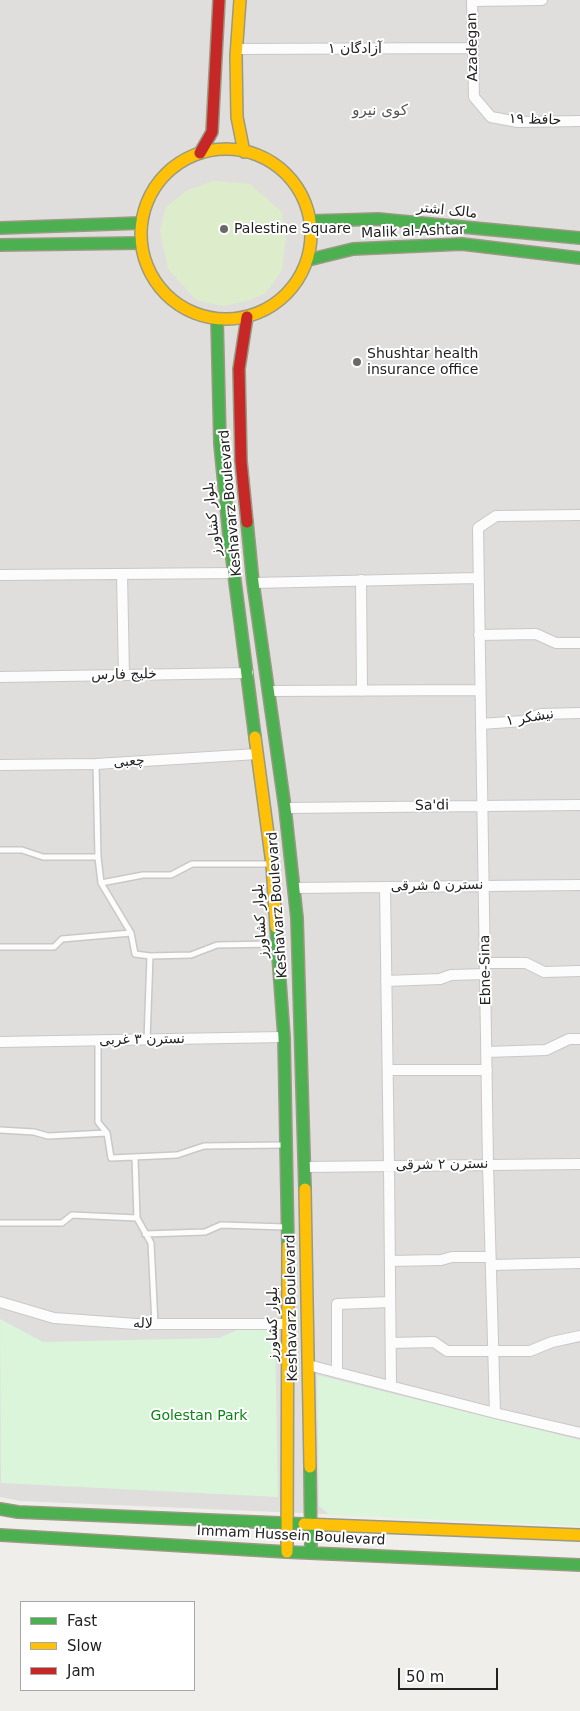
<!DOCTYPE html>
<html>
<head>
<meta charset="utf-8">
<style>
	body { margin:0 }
	#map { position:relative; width:580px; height:1711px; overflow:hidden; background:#f0eeeb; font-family:"DejaVu Sans",sans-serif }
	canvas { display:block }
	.legend { position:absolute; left:20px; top:1601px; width:175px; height:90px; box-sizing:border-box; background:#fff; border:1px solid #a7a7a7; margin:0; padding:6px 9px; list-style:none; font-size:15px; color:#222 }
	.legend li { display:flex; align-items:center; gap:10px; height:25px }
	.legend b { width:25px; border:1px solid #a7a7a7 }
	.scale { position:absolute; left:398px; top:1668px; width:100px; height:22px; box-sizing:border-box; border:2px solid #222; border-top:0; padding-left:6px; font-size:15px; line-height:18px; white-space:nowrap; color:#222; -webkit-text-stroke:4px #fff; paint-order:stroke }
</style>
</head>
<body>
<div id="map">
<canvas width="580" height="1711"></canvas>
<ul class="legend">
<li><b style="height:6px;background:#4caf50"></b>Fast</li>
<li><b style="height:6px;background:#ffc107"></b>Slow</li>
<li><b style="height:6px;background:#c62828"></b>Jam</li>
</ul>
<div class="scale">50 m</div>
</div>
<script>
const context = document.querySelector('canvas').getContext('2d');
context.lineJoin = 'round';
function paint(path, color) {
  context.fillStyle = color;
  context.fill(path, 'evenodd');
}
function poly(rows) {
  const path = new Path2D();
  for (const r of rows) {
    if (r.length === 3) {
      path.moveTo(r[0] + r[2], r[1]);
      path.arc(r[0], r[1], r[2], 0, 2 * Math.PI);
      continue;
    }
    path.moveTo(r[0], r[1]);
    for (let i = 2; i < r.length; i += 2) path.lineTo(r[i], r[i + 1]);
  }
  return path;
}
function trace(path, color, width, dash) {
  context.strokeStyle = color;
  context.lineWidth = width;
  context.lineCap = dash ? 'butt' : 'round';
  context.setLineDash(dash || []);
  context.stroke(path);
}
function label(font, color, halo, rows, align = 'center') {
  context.font = font + ' "DejaVu Sans",Vazirmatn,sans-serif';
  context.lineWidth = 4;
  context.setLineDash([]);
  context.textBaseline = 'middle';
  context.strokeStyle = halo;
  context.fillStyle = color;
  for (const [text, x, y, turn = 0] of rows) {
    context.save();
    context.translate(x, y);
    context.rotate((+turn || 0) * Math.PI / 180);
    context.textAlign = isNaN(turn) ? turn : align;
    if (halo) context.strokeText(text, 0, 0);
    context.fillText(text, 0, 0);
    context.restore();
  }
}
const residential = poly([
	[0,0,580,0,580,1525,20,1501,0,1497]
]);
const grass = poly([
	[213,181,250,184,281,211,286,236,282,271,265,294,247,301,223,306,196,300,168,269,160,231,166,207,186,191]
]);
const park = poly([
	[0,1319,43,1342,219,1338,244,1327,275,1328,278,1497,1,1483],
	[317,1375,580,1440,580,1526,330,1515,319,1506]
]);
const lane = poly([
	[96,764,98,857,101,883,131,933,135,954,150,956,147,1040],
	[0,850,22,850,43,857,98,857],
	[101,883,143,875,171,875,192,864,269,864],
	[0,947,54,947,62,939,131,933],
	[150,956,191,955,217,945,275,944],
	[98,1041,98,1122,107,1133,111,1158,177,1155,204,1146,283,1145],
	[0,1130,34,1132,48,1136,107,1133],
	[135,1158,137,1218,151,1243,155,1324],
	[0,1223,62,1223,72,1215,137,1218],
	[145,1234,205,1232,221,1225,286,1227]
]);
const street = poly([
	[472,0,474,97,491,117,518,122,580,121],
	[472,1,542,0],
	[237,49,473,48],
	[122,574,124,675],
	[0,575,234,573],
	[361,580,362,691],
	[253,583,478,578],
	[479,635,536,634,556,643,580,643],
	[0,677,248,673],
	[268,691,480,690],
	[481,724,523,721,541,714,580,713],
	[0,765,96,764,257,754],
	[285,808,580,805],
	[385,887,389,1166,391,1386],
	[294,888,580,885],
	[486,963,526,963,544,972,580,971],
	[386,981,440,979,451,975,486,974],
	[0,1042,284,1037],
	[487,1052,546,1050,569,1039,580,1039],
	[388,1070,487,1070],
	[305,1167,580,1164],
	[390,1261,441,1260,452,1257,490,1257],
	[491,1265,580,1263],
	[0,1302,54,1318,136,1324,289,1324],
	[391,1343,434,1342,447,1351,530,1351,552,1342,580,1336],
	[308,1365,495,1413,580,1433],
	[337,1372,337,1304,390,1302],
	[495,1413,488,1165,478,528,496,516,580,515]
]);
const fast = poly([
	[311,221,378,219,580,238],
	[0,228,141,223],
	[0,245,141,243],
	[308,260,353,249,462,244,580,258],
	[217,319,220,444,229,535,255,737],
	[247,522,253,583,285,808,297,918,305,1189],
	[276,927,284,1037,288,1246],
	[310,1467,311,1552],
	[0,1509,18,1512,304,1524],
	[0,1535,287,1552,580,1565]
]);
const slow = poly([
	[240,0,236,56,237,117,244,152],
	[226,234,85],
	[255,737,272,864,276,927],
	[305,1189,310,1467],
	[304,1524,580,1535],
	[287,1552,288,1246]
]);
const jam = poly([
	[200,153,212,132,219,0],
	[247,522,241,461,239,369,247,317]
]);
const markers = [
	[224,229,5,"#6a6968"],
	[357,362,5,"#6a6968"]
];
const streetNames = [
	["Azadegan",473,47,-91],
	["آزادگان ۱",355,49],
	["حافظ ۱۹",535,120,2],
	["مالک اشتر",447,211,6],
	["Malik al-Ashtar",413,232,-2],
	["Keshavarz Boulevard",231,503,-95],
	["بلوار کشاورز",213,519,-96],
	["خلیج فارس",124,675,-1],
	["نیشکر ۱",530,718,-9],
	["چعبی",129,762,-4],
	["Sa'di",432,806,-1],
	["نسترن ۵ شرقی",437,886,-1],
	["Keshavarz Boulevard",278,905,-94],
	["بلوار کشاورز",261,921,-94],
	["Ebne-Sina",486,970,-91],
	["نسترن ۳ غربی",142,1040,-1],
	["نسترن ۲ شرقی",442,1165,-1],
	["Keshavarz Boulevard",292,1308,-91],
	["لاله",143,1324,1],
	["بلوار کشاورز",273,1324,-90],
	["Immam Hussein Boulevard",291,1536,3]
];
const poiNames = [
	["Palestine Square",234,229],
	["Shushtar health",367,354],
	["insurance office",367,370]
];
const parkNames = [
	["Golestan Park",199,1416]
];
const neighbourhoodNames = [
	["کوی نیرو",380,111]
];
paint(residential, '#dfdedc');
paint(grass, '#ddeccb');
paint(park, '#daf5da');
trace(lane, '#c9c8c7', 8);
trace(street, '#c9c8c7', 12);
trace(fast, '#999a82', 14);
trace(slow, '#999a82', 14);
trace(jam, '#999a82', 14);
trace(lane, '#fdfcfc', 5);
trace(street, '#fdfcfc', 10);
trace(fast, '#4caf50', 11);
trace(slow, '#ffc107', 11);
trace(jam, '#c62828', 11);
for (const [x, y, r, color] of markers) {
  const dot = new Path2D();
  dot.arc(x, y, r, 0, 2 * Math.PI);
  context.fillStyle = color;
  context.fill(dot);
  trace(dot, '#fff', 2);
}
label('14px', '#222', '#fff', streetNames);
label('14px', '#222', '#fff', poiNames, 'left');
label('14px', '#0c8416', '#fff', parkNames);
label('15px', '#555', '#fff', neighbourhoodNames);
</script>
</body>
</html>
